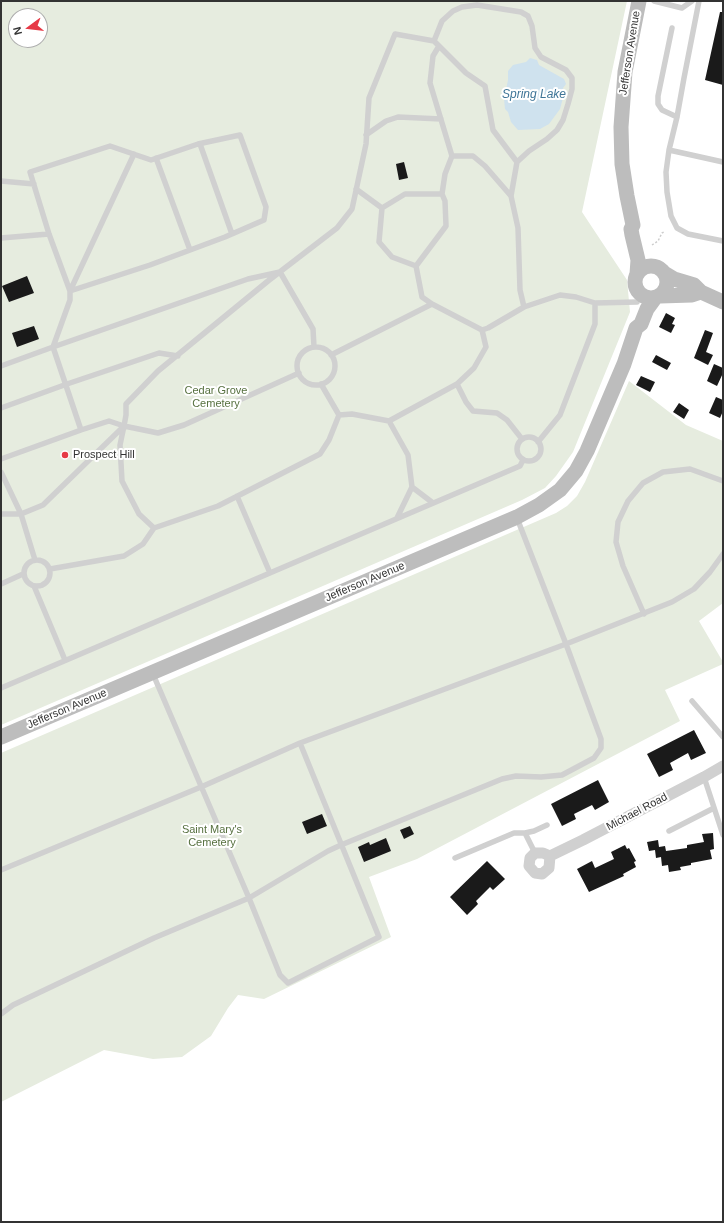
<!DOCTYPE html>
<html>
<head>
<meta charset="utf-8">
<style>
	body { margin:0 }
	#map { position:relative; width:724px; height:1223px; overflow:hidden; background:#fff; font-family:Helvetica,sans-serif }
	canvas { display:block }
	.frame { position:absolute; inset:0; border:2px solid #333; pointer-events:none }
	.north { position:absolute; left:8px; top:8px; width:40px; height:40px; box-sizing:border-box; background:#fff; border:1px solid #adadad; border-radius:50%; rotate:255deg; font-size:11px; font-weight:700; line-height:16px; text-align:center; color:#333 }
	.north::after { content:''; display:block; margin:auto; width:14px; height:18px; background:#e63946; clip-path:polygon(50% 0,100% 100%,50% 72%,0 100%) }
</style>
</head>
<body>
<div id="map">
<canvas width="724" height="1223"></canvas>
<div class="frame"></div>
<div class="north">N</div>
</div>
<script>
const context = document.querySelector('canvas').getContext('2d');
context.lineJoin = 'round';
function paint(path, color) {
  context.fillStyle = color;
  context.fill(path, 'evenodd');
}
function poly(rows) {
  const path = new Path2D();
  for (const r of rows) {
    if (r.length === 3) {
      path.moveTo(r[0] + r[2], r[1]);
      path.arc(r[0], r[1], r[2], 0, 2 * Math.PI);
      continue;
    }
    path.moveTo(r[0], r[1]);
    for (let i = 2; i < r.length; i += 2) path.lineTo(r[i], r[i + 1]);
  }
  return path;
}
function trace(path, color, width, dash) {
  context.strokeStyle = color;
  context.lineWidth = width;
  context.lineCap = dash ? 'butt' : 'round';
  context.setLineDash(dash || []);
  context.stroke(path);
}
function label(font, color, halo, rows, align = 'center') {
  context.font = font + ' Helvetica,sans-serif';
  context.lineWidth = 4;
  context.setLineDash([]);
  context.textBaseline = 'middle';
  context.strokeStyle = halo;
  context.fillStyle = color;
  for (const [text, x, y, turn = 0] of rows) {
    context.save();
    context.translate(x, y);
    context.rotate((+turn || 0) * Math.PI / 180);
    context.textAlign = isNaN(turn) ? turn : align;
    if (halo) context.strokeText(text, 0, 0);
    context.fillText(text, 0, 0);
    context.restore();
  }
}
const green = poly([
	[1,1,627,1,582,212,627,280,630,312,573,452,556,476,545,488,522,500,1,725],
	[16,16,40,16,40,40,16,40],
	[629,381,686,425,723,441,723,603,699,621,723,662,723,664,665,690,680,721,417,859,369,877,391,937,264,999,238,995,228,1008,211,1036,182,1057,153,1059,104,1050,1,1102,1,753,556,513,567,506,577,496,585,482]
]);
const water = poly([
	[530,58,537,60,539,65,564,79,566,84,563,88,564,94,560,109,549,124,540,129,518,130,511,122,508,112,505,109,504,99,508,80,508,71,513,65,526,62]
]);
const building = poly([
	[720,12,723,12,723,85,705,80],
	[404,162,408,178,399,180,396,164],
	[27,276,34,293,9,302,2,286],
	[666,313,675,318,672,324,675,325,671,333,659,327],
	[34,326,39,339,17,347,12,333],
	[705,330,713,333,706,352,713,355,708,365,694,358],
	[656,355,671,363,667,370,652,362],
	[714,364,723,368,723,373,717,386,707,381],
	[641,376,655,382,650,392,636,385],
	[716,397,723,400,723,411,720,418,709,413],
	[679,403,689,410,684,419,673,412],
	[694,730,706,753,691,760,688,753,670,763,673,770,659,777,647,754],
	[598,780,609,802,595,810,592,805,574,814,576,819,562,826,551,804],
	[322,814,327,826,307,834,302,822],
	[410,826,414,834,404,839,400,830],
	[713,833,714,849,710,850,712,859,691,863,691,865,680,867,681,870,669,872,668,865,662,866,661,857,656,858,655,850,649,851,647,842,658,840,659,847,665,846,666,851,687,848,687,845,704,842,702,834],
	[386,838,391,851,364,862,358,847,369,842,370,845],
	[625,845,627,849,629,848,636,861,634,862,636,867,623,874,624,876,589,892,577,869,592,861,595,868,614,859,611,852],
	[487,861,505,879,493,890,490,887,476,901,478,904,467,915,450,897]
]);
const path = poly([
	[652,245,658,241,662,233,664,232]
]);
const service = poly([
	[654,1,682,8,692,1],
	[699,1,684,78,677,117,669,150,666,172,667,192,671,216,677,228,688,234,723,241],
	[672,28,658,96,658,104,662,110,677,117],
	[434,41,442,21,453,11,462,7,477,5,521,12,528,16,532,26,535,48,541,57,566,70,572,78,572,89,568,104,563,120,557,130,547,139,529,151,517,162],
	[439,46,433,56,430,83,452,156],
	[366,135,386,121,398,117,441,119],
	[200,144,232,234],
	[669,150,723,162],
	[156,158,190,250],
	[1,181,34,184],
	[356,189,382,208],
	[442,194,445,174,452,156,473,156,485,166,511,196],
	[1,238,49,234],
	[416,266,446,226,445,201,442,194,405,194,382,208,379,242,392,257,416,266,422,297,432,304],
	[70,291,49,234,30,172,110,146,151,160,198,144,240,135,266,207,264,220,225,237,150,265,70,291,70,300,53,347,248,279,280,272,313,329,314,347],
	[70,291,134,154],
	[524,307,560,295,576,297,595,303,637,302],
	[482,330,486,347,474,368,457,384,466,402,473,411,497,413,507,420,522,439],
	[316,366,19],
	[1,366,53,347,81,430,1,459],
	[1,408,67,384,159,353,178,356],
	[339,415,352,414,389,421,457,384],
	[389,421,408,455,412,487,397,518],
	[124,426,120,445,122,481,139,514,154,528],
	[81,430,109,421,124,426,158,433,184,425,299,373],
	[529,449,12],
	[538,442,560,415,595,324,595,303],
	[1,472,21,514,35,560],
	[412,487,433,503],
	[237,496,270,573],
	[1,514,21,514,43,505,124,426,126,415,126,404,158,371,268,281,337,228,352,209,366,144,369,98,395,34,434,41,466,73,485,86,493,130,517,162,511,196,518,228,520,290,524,307,488,328,482,330,432,304,331,355],
	[37,573,13],
	[50,569,124,556,143,544,154,528,218,506,320,454,329,440,339,415,321,384],
	[1,584,23,574],
	[34,586,65,660],
	[644,614,623,566,616,542,618,522,628,501,643,483,663,472,690,469,723,481],
	[153,674,249,898,280,975,288,983,379,937,300,743],
	[1,688,520,466,523,460],
	[692,701,723,737],
	[704,777,723,835],
	[669,831,714,808],
	[525,833,534,831,547,825],
	[455,858,514,833,525,833,535,853],
	[1,870,201,787,300,743,566,644,517,518],
	[1,1014,13,1005,154,938,249,898,328,851,341,845,502,779,516,776,541,777,562,775,594,758,601,748,601,739,566,644,672,602,694,589,710,572,723,554]
]);
const minor = poly([
	[550,856,549,868,542,874,535,873,529,866,530,858,535,853,543,853,550,856,583,840,704,777,723,766]
]);
const secondary = poly([
	[651,282,16],
	[664,273,674,279,694,285,701,292,723,302],
	[637,274,638,260,632,235,631,229,633,225,627,196,622,164,621,127,625,72,639,1],
	[660,296,692,295,701,292],
	[1,737,517,517,539,505,560,490,576,471,587,451,624,364,636,328,641,324,647,309,655,298]
]);
const markers = [
	[65,455,4,"#e63946"]
];
const streetNames = [
	["Jefferson Avenue",630,53,-81],
	["Jefferson Avenue",365,582,-23],
	["Jefferson Avenue",67,709,-23],
	["Michael Road",637,812,-28]
];
const parkNames = [
	["Cedar Grove",216,391],
	["Cemetery",216,404],
	["Saint Mary's",212,830],
	["Cemetery",212,843]
];
const poiNames = [
	["Prospect Hill",73,455]
];
const waterNames = [
	["Spring Lake",534,95]
];
paint(green, '#e6ecdf');
paint(water, '#cfe2ee');
paint(building, '#1a1a1a');
trace(path, '#cdcdcd', 1.5, [2, 2]);
trace(service, '#d0d0d0', 5.5);
trace(minor, '#d0d0d0', 11);
trace(secondary, '#bdbdbd', 15);
for (const [x, y, r, color] of markers) {
  const dot = new Path2D();
  dot.arc(x, y, r, 0, 2 * Math.PI);
  context.fillStyle = color;
  context.fill(dot);
  trace(dot, '#fff', 1.5);
}
label('11px', '#333', '#fff', streetNames);
label('11px', '#56703f', '#fff', parkNames);
label('11px', '#333', '#fff', poiNames, 'left');
label('italic 12px', '#3f7597', '#fff', waterNames);
</script>
</body>
</html>
